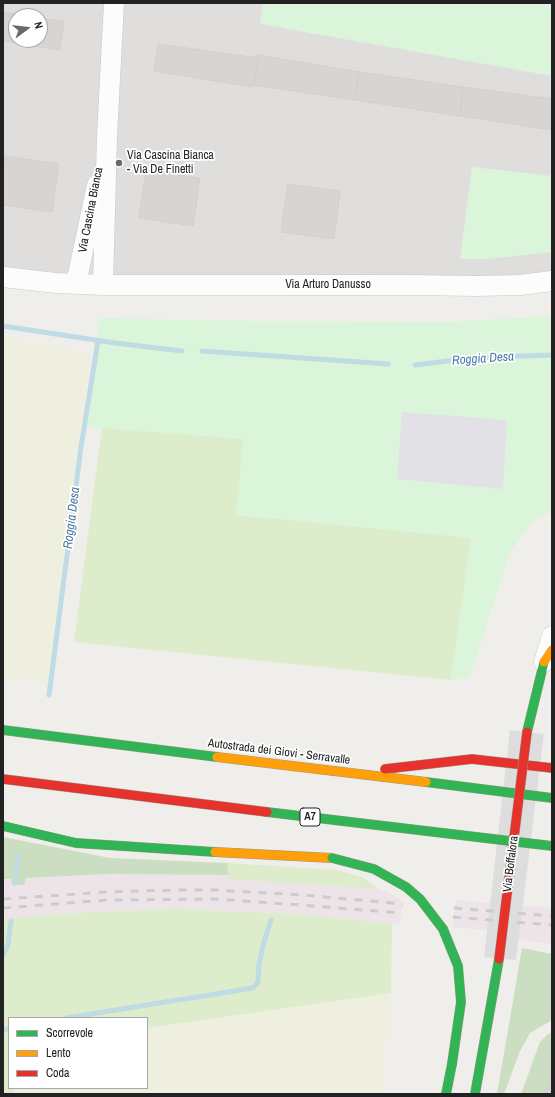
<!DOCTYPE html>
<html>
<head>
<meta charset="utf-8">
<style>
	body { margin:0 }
	#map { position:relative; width:555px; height:1097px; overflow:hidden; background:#f0eeeb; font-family:"Archivo Narrow",sans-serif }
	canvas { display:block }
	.frame { position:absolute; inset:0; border:4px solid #222; pointer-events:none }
	.legend { position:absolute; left:8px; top:1017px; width:140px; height:72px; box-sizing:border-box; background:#fff; border:1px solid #a7a7a7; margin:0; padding:5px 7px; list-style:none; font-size:12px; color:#222 }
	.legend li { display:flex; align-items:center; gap:8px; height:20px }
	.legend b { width:20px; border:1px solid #a7a7a7 }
	.north { position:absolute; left:8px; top:8px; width:40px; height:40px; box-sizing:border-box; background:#fff; border:1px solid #a7a7a7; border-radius:50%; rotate:75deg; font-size:11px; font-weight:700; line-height:16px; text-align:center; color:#222 }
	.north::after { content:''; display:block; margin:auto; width:14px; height:18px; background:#6a6968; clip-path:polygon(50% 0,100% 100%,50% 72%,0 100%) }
</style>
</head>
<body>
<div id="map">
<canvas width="555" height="1097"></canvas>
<div class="frame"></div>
<ul class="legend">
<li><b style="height:5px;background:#30b455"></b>Scorrevole</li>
<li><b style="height:5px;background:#ff9f0a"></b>Lento</li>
<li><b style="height:5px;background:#e5322d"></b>Coda</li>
</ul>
<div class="north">N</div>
</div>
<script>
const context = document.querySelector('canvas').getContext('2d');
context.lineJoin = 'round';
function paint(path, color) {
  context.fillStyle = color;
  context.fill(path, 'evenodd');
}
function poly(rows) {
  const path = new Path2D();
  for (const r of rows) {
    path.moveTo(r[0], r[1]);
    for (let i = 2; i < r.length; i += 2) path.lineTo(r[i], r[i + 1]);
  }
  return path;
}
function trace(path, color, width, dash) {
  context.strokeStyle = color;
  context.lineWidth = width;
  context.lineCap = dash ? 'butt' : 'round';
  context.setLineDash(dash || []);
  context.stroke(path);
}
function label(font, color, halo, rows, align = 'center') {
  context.font = font + ' "Archivo Narrow",sans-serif';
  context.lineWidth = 3.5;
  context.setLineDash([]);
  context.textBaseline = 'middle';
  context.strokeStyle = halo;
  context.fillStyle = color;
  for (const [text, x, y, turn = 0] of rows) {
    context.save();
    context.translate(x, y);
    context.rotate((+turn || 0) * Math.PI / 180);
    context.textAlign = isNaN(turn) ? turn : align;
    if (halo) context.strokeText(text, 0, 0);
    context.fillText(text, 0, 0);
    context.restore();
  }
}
const residential = poly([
	[3,3,552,3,552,276,134,284,3,271],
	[16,16,40,16,40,40,16,40]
]);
const industrial = poly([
	[109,874,228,875,228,878,379,889,393,895,403,902,400,925,299,914,176,909,108,911,43,915,3,919,3,879,11,879,24,885,26,878],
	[456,900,552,908,552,944,519,940,519,933,452,927]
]);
const farmland = poly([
	[3,337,90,353,48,681,3,677],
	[391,993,381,1094,14,1094,13,1088,147,1088,147,1028]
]);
const grass = poly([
	[102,427,244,439,236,515,471,537,451,680,74,642],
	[227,863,336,870,362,877,379,889,228,879],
	[176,909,299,914,392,924,391,993,147,1028,147,1018,9,1018,9,1088,13,1088,14,1094,3,1094,3,919,43,915,108,911]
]);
const forest = poly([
	[3,837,110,858,227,863,228,875,109,874,26,878,24,885,12,885,11,879,3,879],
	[522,948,552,954,552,1020,530,1033,520,1051,504,1094,497,1094],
	[552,1033,552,1094,521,1094,540,1042,548,1034]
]);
const park = poly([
	[263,3,552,3,552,76,260,24],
	[472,167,552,176,552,252,488,259,460,259],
	[552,316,552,512,535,519,510,552,470,677,451,680,471,538,236,515,243,439,84,427,100,318,252,321,444,322]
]);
const plaza = poly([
	[402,412,507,420,503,489,397,479]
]);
const pier = poly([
	[510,730,544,734,516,960,484,957]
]);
const stream = poly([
	[3,326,115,343,182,351],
	[202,351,388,364],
	[415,365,472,358,552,355],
	[49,695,81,447,98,341],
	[15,883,18,855],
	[3,955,8,945,11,921],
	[66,1018,253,988,258,982,259,965,263,945,271,920],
	[3,1030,9,1029]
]);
const building = poly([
	[3,12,27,16,16,16,16,40,40,40,40,18,64,21,60,50,3,41,3,12],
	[158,44,258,58,253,87,154,71,158,44],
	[258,55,359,72,355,100,254,85,258,55],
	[359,72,463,87,460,116,355,100,359,72],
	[463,87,552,99,552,130,460,116,463,87],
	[5,156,59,164,52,212,3,205,3,169,5,156],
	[146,170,200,178,193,226,139,218,146,170],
	[288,184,340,191,334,239,281,232,288,184],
	[552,1067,552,1094,545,1094,552,1067]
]);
const street = poly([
	[3,277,56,283,103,285,411,285,476,286,520,285,552,281],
	[76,284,97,185],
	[103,285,107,136,114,3],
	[544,662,552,636]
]);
const fast = poly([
	[3,730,217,757],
	[527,732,544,662],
	[426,782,552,798],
	[267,812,552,846],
	[3,826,76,843,215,852],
	[446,1094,452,1064],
	[475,1094,499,959]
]);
const slow = poly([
	[544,662,552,650],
	[217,757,426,782],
	[215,852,332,858]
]);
const jam = poly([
	[385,769,472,759,552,768],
	[3,779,267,812]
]);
const rail = poly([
	[3,899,107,892,176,890,214,890,303,895,403,904],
	[3,908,107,900,215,899,301,905,401,913],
	[454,908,552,916],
	[453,917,552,925]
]);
const fastBridge = poly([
	[332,858,374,869,406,887,420,899,443,929,458,966,461,1002,452,1064]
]);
const jamBridge = poly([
	[499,959,527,732]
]);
const markers = [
	[119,163,4,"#6a6968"]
];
const shields = [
	[310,817,20]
];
const shieldNames = [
	["A7",310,817]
];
const poiNames = [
	["Via Cascina Bianca",127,156],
	["- Via De Finetti",127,170]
];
const streetNames = [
	["Via Cascina Bianca",91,210,-79],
	["Via Arturo Danusso",328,285],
	["Autostrada dei Giovi - Serravalle",279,752,7],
	["Via Boffalora",511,864,-83]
];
const waterNames = [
	["Roggia Desa",483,359,-4],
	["Roggia Desa",72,518,-83]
];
paint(residential, '#dfdedc');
paint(industrial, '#ede4e9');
paint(farmland, '#efefdf');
paint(grass, '#ddeccb');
paint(forest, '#cbdec1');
paint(park, '#daf5da');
paint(plaza, '#e2e1e5');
paint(pier, '#dedddd');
trace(stream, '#bfdbe3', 5);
paint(building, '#d7d4d2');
trace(building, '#d3d0cc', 1);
trace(street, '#c9c8c7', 21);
trace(fast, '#999a82', 10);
trace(slow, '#999a82', 10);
trace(jam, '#999a82', 10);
trace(street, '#fdfcfc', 20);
trace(fast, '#30b455', 9);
trace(slow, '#ff9f0a', 9);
trace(jam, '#e5322d', 9);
trace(rail, '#ccc', 3, [8, 8]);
trace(fastBridge, '#999a82', 10, []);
trace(jamBridge, '#999a82', 10, []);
trace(fastBridge, '#30b455', 9);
trace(jamBridge, '#e5322d', 9);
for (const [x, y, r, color] of markers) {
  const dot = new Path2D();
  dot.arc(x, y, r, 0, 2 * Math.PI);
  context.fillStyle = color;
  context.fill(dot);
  trace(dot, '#fff', 1.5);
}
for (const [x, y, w] of shields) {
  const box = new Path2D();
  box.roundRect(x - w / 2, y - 9, w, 18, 3);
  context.fillStyle = '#fff';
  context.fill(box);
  trace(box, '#222', 1);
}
label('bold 11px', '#222', null, shieldNames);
label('12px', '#222', '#fff', poiNames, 'left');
label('12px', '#222', '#fff', streetNames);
label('italic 13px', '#4a7aab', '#fff', waterNames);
</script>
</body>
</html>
